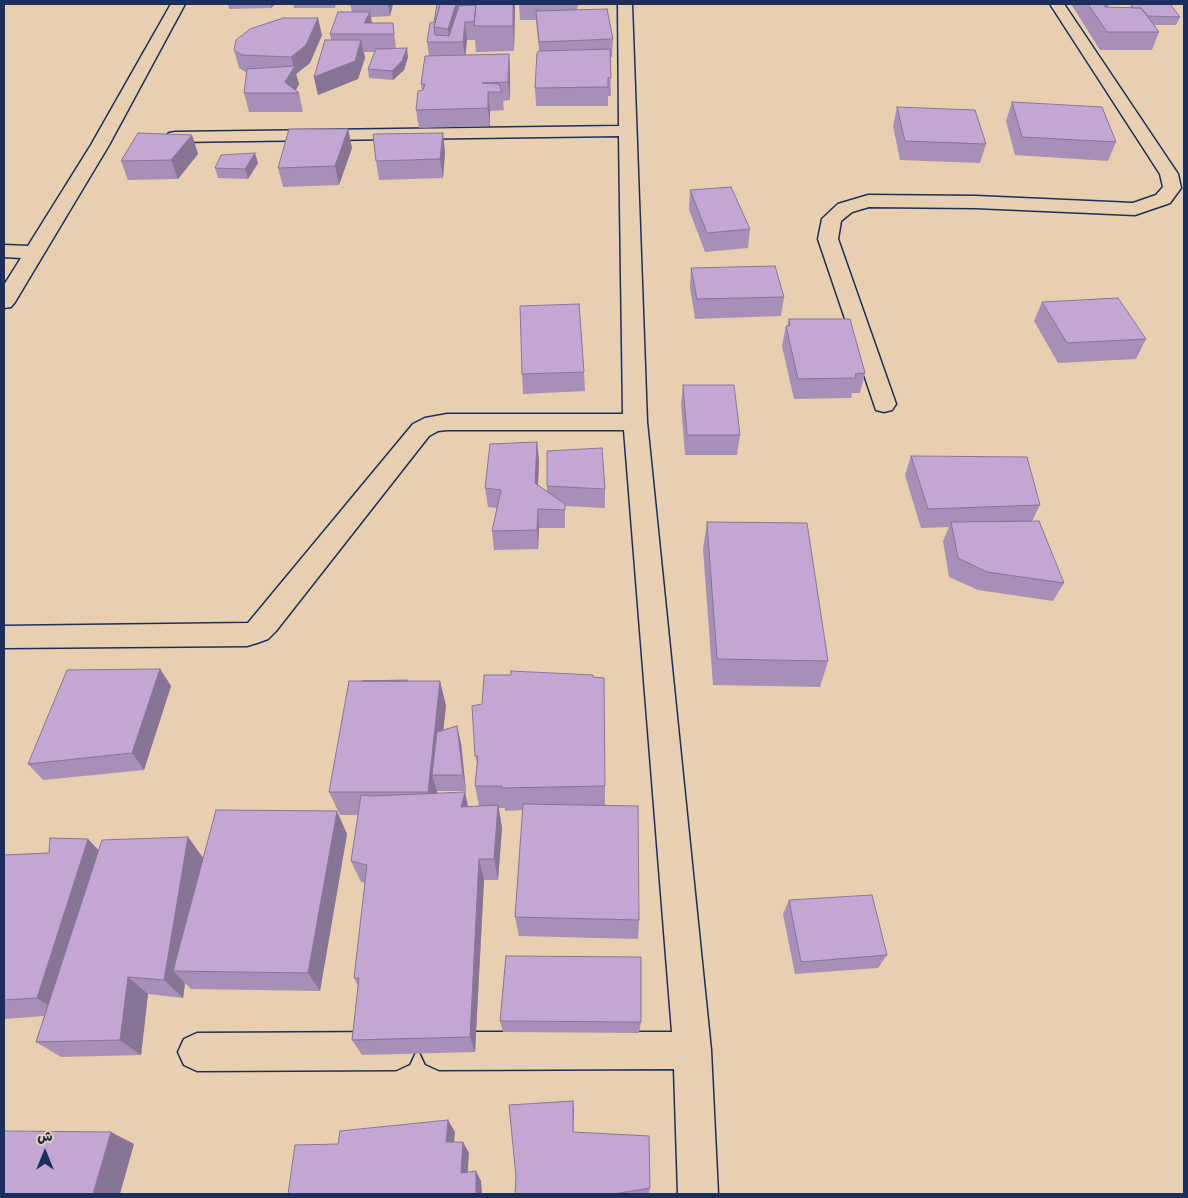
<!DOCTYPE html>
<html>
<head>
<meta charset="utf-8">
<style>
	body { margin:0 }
	#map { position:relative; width:1188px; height:1198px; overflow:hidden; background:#e7cfaf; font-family:"Indie Flower","Playpen Sans Arabic",sans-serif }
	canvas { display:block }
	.frame { position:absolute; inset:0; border:5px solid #1b2f5e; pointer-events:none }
	.north { position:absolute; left:20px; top:1128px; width:50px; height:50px; -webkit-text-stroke:4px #e7cfaf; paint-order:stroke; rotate:0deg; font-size:14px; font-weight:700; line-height:20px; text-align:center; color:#1b2f5e }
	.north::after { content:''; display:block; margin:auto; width:18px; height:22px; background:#1b2f5e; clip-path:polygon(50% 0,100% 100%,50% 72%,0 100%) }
</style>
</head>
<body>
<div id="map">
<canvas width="1188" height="1198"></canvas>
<div class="frame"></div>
<div class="north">ش</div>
</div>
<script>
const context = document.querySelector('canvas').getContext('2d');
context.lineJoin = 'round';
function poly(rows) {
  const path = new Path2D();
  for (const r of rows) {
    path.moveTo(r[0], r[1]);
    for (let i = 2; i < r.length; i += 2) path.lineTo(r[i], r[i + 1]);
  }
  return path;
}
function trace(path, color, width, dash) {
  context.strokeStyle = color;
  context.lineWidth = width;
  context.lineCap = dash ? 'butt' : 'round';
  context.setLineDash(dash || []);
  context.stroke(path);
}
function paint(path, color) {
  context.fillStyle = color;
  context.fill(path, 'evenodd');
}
const minor = poly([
	[171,4,185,4,109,145,15,302,11,307,4,308,4,285,21,258,4,257,4,245,28,246,91,145,171,4],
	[618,4,632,4,647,422,711,1050,718,1194,678,1194,674,1069,439,1070,426,1064,420,1051,426,1038,439,1032,672,1032,624,430,447,430,438,431,429,436,276,631,268,639,257,643,247,646,4,648,4,626,248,623,413,424,425,418,447,414,623,414,619,136,175,142,169,141,166,137,169,133,175,132,619,126,618,4],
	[1050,4,1064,4,1178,174,1181,188,1170,203,1135,215,976,208,869,207,852,212,841,221,838,239,896,404,892,410,884,412,876,410,818,239,822,219,838,204,868,195,976,196,1133,203,1156,195,1163,187,1160,174,1050,4],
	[396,1032,409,1038,415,1051,409,1064,396,1070,197,1071,184,1065,178,1052,184,1039,197,1033,396,1032]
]);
const wall = poly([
	[228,4,275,4,271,8,229,9],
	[293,4,336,4,335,8,294,8],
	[350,4,393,4,390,16,371,17,372,23,393,23,396,48,408,57,404,70,393,80,369,78,368,69,375,52,364,52,365,58,358,79,318,95,314,77,331,40,330,34,352,12],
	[437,4,515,4,514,51,476,52,475,40,467,40,465,55,509,54,510,72,510,100,503,101,504,110,490,111,490,126,419,128,416,110,422,90,421,84,429,56,427,42,434,22],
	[519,4,578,4,577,10,613,39,612,57,610,57,611,96,608,96,608,106,536,106,535,88,539,51,536,20,520,20],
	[1071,4,1110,4,1108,7,1130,8,1131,4,1180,17,1176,25,1154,25,1159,32,1152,50,1100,50],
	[322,35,310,63,296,74,299,84,296,90,299,93,303,112,249,112,244,93,247,73,239,68,234,50],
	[1012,102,1116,142,1108,161,1015,155,1006,121],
	[897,107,986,144,980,163,900,160,893,126],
	[348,129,352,148,339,185,283,187,278,168],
	[192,135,198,154,178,179,128,180,121,161],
	[445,152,443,178,379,180,376,161],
	[258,163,248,179,218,178,215,168],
	[690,190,750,229,748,248,705,252,689,210],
	[691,268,784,297,781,316,695,319,690,287],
	[1042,302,1146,339,1136,359,1058,363,1034,321],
	[789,319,865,373,860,393,852,393,851,398,794,399,782,346,786,326,787,326],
	[584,372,585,391,523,394,522,374],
	[683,385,740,435,737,455,685,455,681,404],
	[537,442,539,461,538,485,547,491,547,486,605,489,605,508,565,506,565,528,539,528,538,549,494,550,492,531,497,508,488,507,485,488],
	[911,456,1040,505,1032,521,1064,583,1053,601,978,590,949,577,943,541,949,527,921,528,905,475],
	[707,522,828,661,820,687,713,685,703,549],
	[160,669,171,686,144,770,43,780,28,764],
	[407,681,440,681,446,706,443,730,457,726,461,743,466,791,437,791,436,793,469,807,479,806,475,786,477,763,475,756,605,786,605,805,639,920,638,939,519,936,515,917,523,810,505,811,505,808,499,808,502,828,498,880,484,880,475,1052,362,1055,352,1040,358,986,354,978,365,883,361,882,351,861,358,815,340,815,329,792],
	[347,834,320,991,191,989,185,983,183,998,148,994,141,1055,61,1057,36,1042,44,1016,4,1019,4,855,98,850,188,837,203,858],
	[789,900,887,955,878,968,795,974,783,914],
	[500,1021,641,1022,639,1033,503,1032],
	[574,1110,573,1132,650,1188,649,1194,515,1194]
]);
const shadedWall = poly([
	[271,4,275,4,271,8],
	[388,4,393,4,390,16],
	[456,4,459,4,461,23,449,42,448,29],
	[513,4,515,4,515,9,514,51,513,26],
	[370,12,373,30,364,23],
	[318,18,322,35,310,63,296,74,299,84,294,93,285,82,294,68,291,57],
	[465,22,467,40,465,59,463,42],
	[361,40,365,58,358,79,318,95,314,77],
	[407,48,408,57,404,70,393,80,392,71],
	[509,54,510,72,510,100,508,82],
	[488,92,490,111,490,126,488,108],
	[348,129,352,148,339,185,335,166],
	[443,133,445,152,443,178,440,159],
	[192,135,198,154,178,179,171,160],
	[255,153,258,163,248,179,245,169],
	[537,442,539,461,537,503,535,483],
	[538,509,539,528,538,549,537,530],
	[160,669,171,686,144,770,132,753],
	[440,681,446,706,438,775,432,775,437,791,434,815,428,792],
	[457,726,461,743,466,791,463,775],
	[465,792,470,815,461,807],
	[498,805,502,828,498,880,494,859],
	[337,811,347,834,320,991,308,973],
	[188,837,204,859,173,971,185,983,183,998,164,980],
	[88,839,108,860,62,1015,37,998],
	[479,859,484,880,475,1052,470,1037],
	[128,977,148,994,141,1055,120,1040],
	[573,1101,574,1110,573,1140],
	[448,1120,455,1132,453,1153,446,1142],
	[111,1132,134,1144,120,1194,93,1194],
	[463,1142,469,1153,467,1183,461,1173],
	[476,1171,481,1181,482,1194,476,1194]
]);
const building = poly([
	[437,4,440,4,434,27,435,35,449,36,459,6,476,5,474,22,465,22,463,42,427,42,430,23,434,22,437,4],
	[440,4,456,4,448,29,434,27,440,4],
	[476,4,513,4,513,26,474,26,476,4],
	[1088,4,1103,4,1105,7,1141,8,1159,32,1107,32,1088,4],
	[1131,4,1170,4,1180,17,1148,16,1141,8,1133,8,1131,4],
	[607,9,613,39,539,42,536,11,607,9],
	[338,12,370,12,364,23,393,23,394,34,330,34,338,12],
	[283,18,318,18,306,45,291,57,242,55,234,50,236,40,250,29,283,18],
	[325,40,361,40,355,61,314,77,325,40],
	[407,48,402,61,392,71,368,69,376,49,407,48],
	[610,49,611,78,608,78,608,87,535,88,537,53,539,51,610,49],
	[509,54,508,82,482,83,499,84,502,92,488,92,488,108,416,110,418,91,423,90,425,84,421,84,425,56,509,54],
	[295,66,285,82,299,93,244,93,247,69,295,66],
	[1012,102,1102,107,1116,142,1022,137,1012,102],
	[897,107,975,110,986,144,905,141,897,107],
	[289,129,348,129,335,166,278,168,289,129],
	[138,133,192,135,171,160,121,161,138,133],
	[443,133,440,159,376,161,373,134,443,133],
	[255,153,245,169,215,168,221,155,255,153],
	[731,187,750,229,707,233,690,190,731,187],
	[775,266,784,297,697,299,691,268,775,266],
	[1118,298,1146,339,1067,343,1042,302,1118,298],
	[579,304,584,372,522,374,520,306,579,304],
	[789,319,850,319,865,373,855,374,856,378,798,379,786,326,790,326,789,319],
	[683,385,734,385,740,435,687,435,683,385],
	[537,442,535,483,565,504,565,510,538,509,537,530,492,531,501,490,485,488,490,444,537,442],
	[602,448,605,489,547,486,547,451,602,448],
	[911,456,1027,457,1040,505,928,509,911,456],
	[1039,521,1064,583,987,572,958,558,951,522,1039,521],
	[707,522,807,523,828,661,717,659,707,522],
	[160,669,132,753,28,764,67,670,160,669],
	[511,671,593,675,593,677,604,678,605,786,501,788,502,786,475,786,478,756,475,756,472,706,482,704,484,675,511,675,511,671],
	[407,680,407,681,363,681,407,680],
	[349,681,440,681,428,792,329,792,349,681],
	[457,726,463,775,432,775,437,732,457,726],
	[465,792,461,807,498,805,494,859,479,859,470,1037,352,1040,359,978,354,978,367,865,351,861,361,795,372,796,465,792],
	[523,804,638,806,639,920,515,917,523,804],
	[216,810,337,811,308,973,173,971,216,810],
	[188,837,164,980,128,977,120,1040,36,1042,102,840,188,837],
	[50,838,88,839,37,998,4,1000,4,855,49,853,50,838],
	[872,895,887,955,801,962,789,900,872,895],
	[506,956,641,957,641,1022,500,1021,506,956],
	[573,1101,573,1132,649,1136,650,1188,613,1194,515,1194,516,1177,509,1105,573,1101],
	[448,1120,446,1142,463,1142,461,1173,476,1171,476,1194,288,1194,295,1145,338,1144,340,1131,448,1120],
	[4,1131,111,1132,93,1194,4,1194,4,1131]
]);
trace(minor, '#1b2f5e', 3);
paint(minor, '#e7cfaf');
paint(wall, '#a790b7');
paint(shadedWall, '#887595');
paint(building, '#c2a7d5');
trace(building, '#887595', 1);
</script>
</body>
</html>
